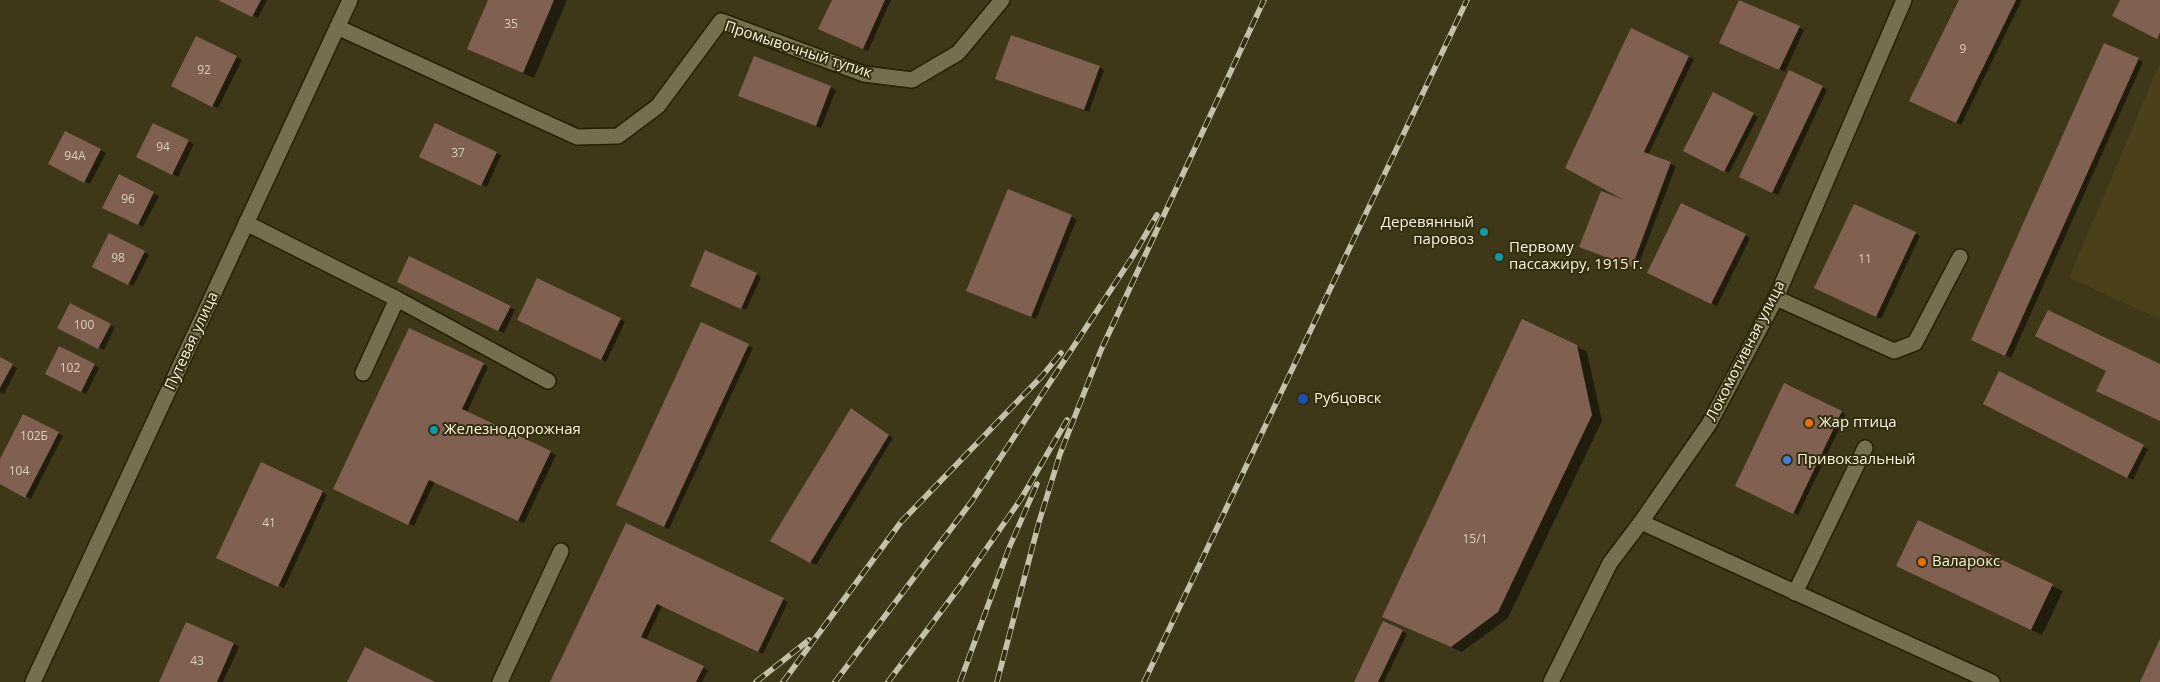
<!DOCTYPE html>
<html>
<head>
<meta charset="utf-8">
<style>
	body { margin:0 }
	canvas { display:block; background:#3e3718 }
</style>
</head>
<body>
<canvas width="2160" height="682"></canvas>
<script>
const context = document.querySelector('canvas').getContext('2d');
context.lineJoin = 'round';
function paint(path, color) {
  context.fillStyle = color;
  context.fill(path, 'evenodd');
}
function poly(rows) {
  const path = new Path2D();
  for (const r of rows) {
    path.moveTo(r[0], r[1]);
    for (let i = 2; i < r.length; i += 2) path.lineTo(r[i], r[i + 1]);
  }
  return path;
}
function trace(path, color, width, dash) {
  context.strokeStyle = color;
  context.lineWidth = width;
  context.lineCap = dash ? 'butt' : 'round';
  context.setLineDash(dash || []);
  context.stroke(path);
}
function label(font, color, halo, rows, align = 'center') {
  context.font = font + ' "Open Sans",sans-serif';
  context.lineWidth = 4;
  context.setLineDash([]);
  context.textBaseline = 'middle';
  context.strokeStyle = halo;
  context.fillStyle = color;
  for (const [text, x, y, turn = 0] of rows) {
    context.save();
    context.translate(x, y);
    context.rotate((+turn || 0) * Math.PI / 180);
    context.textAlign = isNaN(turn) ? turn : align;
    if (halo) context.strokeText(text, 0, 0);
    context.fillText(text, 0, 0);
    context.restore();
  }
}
const built = poly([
	[2160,63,2160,319,2069,278]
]);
const shadow = poly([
	[220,0,267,0,258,18],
	[489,0,567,0,534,78,468,49],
	[833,0,891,0,868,51,825,31],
	[1740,0,1804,30,1785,72,1721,43],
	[1960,0,2022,0,1961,125,1916,103],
	[197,38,242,60,218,108,177,88],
	[755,57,836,90,821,128,745,98],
	[1689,57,1694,59,1648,155,1676,166,1637,269,1586,249,1625,200,1566,168],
	[2138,59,2143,62,2011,358,1978,343],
	[1100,67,1104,70,1089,112,1002,81],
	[1822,87,1827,90,1778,195,1745,179],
	[1714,94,1758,117,1729,173,1690,153],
	[154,124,194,144,178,177,143,159],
	[65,132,106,153,90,184,54,167],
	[497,153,501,155,487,187,426,159],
	[120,176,159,196,143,227,109,210],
	[1009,191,1077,219,1036,319,973,293],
	[1855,205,1920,236,1881,319,1821,290],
	[1745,235,1750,238,1717,306,1653,276],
	[144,252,149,255,133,286,98,269],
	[756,274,761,277,746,310,696,288],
	[403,284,510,307,515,310,504,333],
	[620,319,625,322,606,362,524,322],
	[702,324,753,348,669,529,622,508],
	[110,325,115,327,104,350,64,330],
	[1576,346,1587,352,1602,421,1508,618,1462,652,1393,620],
	[0,359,17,368,4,394,0,392],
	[483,364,488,367,467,412,556,455,524,523,435,481,414,526,338,490],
	[94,365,99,368,86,394,51,376],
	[2000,373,2148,449,2133,480,1989,407],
	[857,412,893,438,816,565,771,540],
	[1841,412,1846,415,1798,515,1742,488],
	[58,433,63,436,31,499,0,483,0,461],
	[322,492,327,495,284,588,222,560],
	[1919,521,2063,591,2042,635,1908,571],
	[626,524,788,602,763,654,662,606,646,640,708,670,702,682,551,682],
	[1402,631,1407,634,1384,682,1356,682],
	[234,644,239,647,223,682,160,682]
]);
const building = poly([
	[218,0,261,0,252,17],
	[488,0,554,0,523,73,467,49],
	[832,0,885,0,863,49,818,29],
	[1739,0,1800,26,1779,70,1719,43],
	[1959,0,2016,0,1956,123,1909,101],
	[2120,0,2160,0,2160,32,2157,39,2112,16],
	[1631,28,1689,56,1644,152,1671,162,1632,267,1579,247,1601,191,1624,200,1565,168],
	[1011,35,1100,66,1084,110,995,79],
	[196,36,237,56,212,107,171,86],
	[2104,43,2139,58,2005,356,1971,340],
	[754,56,831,86,816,126,738,96],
	[1789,70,1823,86,1772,193,1739,177],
	[1713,92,1754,113,1724,172,1683,151],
	[153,123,189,140,172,175,136,157],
	[435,123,497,152,481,186,419,157],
	[65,131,101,149,84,183,48,164],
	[119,174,154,192,138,225,102,208],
	[1008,189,1072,215,1031,317,966,291],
	[1681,203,1746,234,1711,304,1647,273],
	[1854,204,1916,232,1876,317,1814,288],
	[109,233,145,251,128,285,92,267],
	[705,250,757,273,741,309,690,286],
	[409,256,511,306,498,331,397,282],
	[537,278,621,318,601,360,517,320],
	[70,303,111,324,98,349,57,328],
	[2048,310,2160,364,2160,421,2096,391,2106,371,2035,336],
	[1522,319,1577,345,1592,415,1498,612,1451,647,1382,617],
	[701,322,749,344,664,527,616,505],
	[409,328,484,363,462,409,551,451,518,521,429,480,408,525,333,489],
	[59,346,95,364,81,392,45,374],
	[0,357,13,364,0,388],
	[1999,371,2144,445,2127,478,1983,404],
	[1784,383,1842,411,1793,514,1735,486],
	[851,408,889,435,810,563,770,541],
	[23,414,59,432,25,498,0,484,0,459],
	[261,462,323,491,278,587,216,558],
	[1918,520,2053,584,2031,630,1896,566],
	[626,523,784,598,758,652,657,604,641,637,704,666,696,682,550,682],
	[1383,621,1403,630,1378,682,1354,682],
	[186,622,234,643,217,682,159,682],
	[2160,639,2160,682,2140,682],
	[365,647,435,682,347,682]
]);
const lane = poly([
	[246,223,397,299,548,381],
	[1776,298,1894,351,1915,343,1960,257],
	[363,373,397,299],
	[1795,593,1865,448],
	[500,682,561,551],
	[1551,682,1610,563,1641,522]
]);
const street = poly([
	[1904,0,1776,298,1709,424,1641,522,1992,682],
	[337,27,577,137,618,136,658,106,721,21,864,74,912,80,958,53,1002,0],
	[33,682,350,0]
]);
const rail = poly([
	[756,682,809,640],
	[783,682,901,522,1042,376,1061,353],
	[835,682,972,501,1133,256,1157,215],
	[888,682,961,585,1021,499,1067,420],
	[960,682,1009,548,1037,484],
	[997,682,1039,522,1060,454,1101,350,1264,0],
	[1144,682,1467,0]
]);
const markers = [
	[1484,232,5,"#0f9aa8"],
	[1499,257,5,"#0f9aa8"],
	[1303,399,6,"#1a4fb4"],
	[1809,423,5,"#e8710a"],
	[434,430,5,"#0f9aa8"],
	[1787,460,5,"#3f7fe0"],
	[1922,562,5,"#e8710a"]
];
const numberNames = [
	["35",511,25],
	["9",1963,50],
	["92",204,71],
	["94",163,148],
	["37",458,154],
	["94А",75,157],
	["96",128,200],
	["98",118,259],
	["11",1865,260],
	["100",84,326],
	["102",70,369],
	["102Б",34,437],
	["104",19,472],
	["41",269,524],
	["15/1",1475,540],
	["43",197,662]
];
const streetNames = [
	["Промывочный тупик",798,50,18],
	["Путевая улица",192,341,-65],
	["Локомотивная улица",1746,351,-63]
];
const poiNames = [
	["Деревянный",1474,223,"right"],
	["паровоз",1474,240,"right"],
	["Первому",1509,248],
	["пассажиру, 1915 г.",1509,265],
	["Рубцовск",1314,399],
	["Жар птица",1819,423],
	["Железнодорожная",444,430],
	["Привокзальный",1797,460],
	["Валарокс",1932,562]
];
paint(built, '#4a411a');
paint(shadow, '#0007');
paint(building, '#806051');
trace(lane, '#251e01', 18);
trace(street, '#251e01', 18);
trace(lane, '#766f4f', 15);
trace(street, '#766f4f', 15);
trace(rail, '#c5c0aa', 5.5);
trace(rail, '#342d0e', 4, [11]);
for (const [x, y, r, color] of markers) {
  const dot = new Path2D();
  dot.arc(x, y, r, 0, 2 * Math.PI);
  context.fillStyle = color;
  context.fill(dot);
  trace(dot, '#342d0e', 2);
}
label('12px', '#dacfbe', null, numberNames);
label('15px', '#f8f4e2', '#342d0e', streetNames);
label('15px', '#f8f4e2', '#342d0e', poiNames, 'left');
</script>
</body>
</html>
